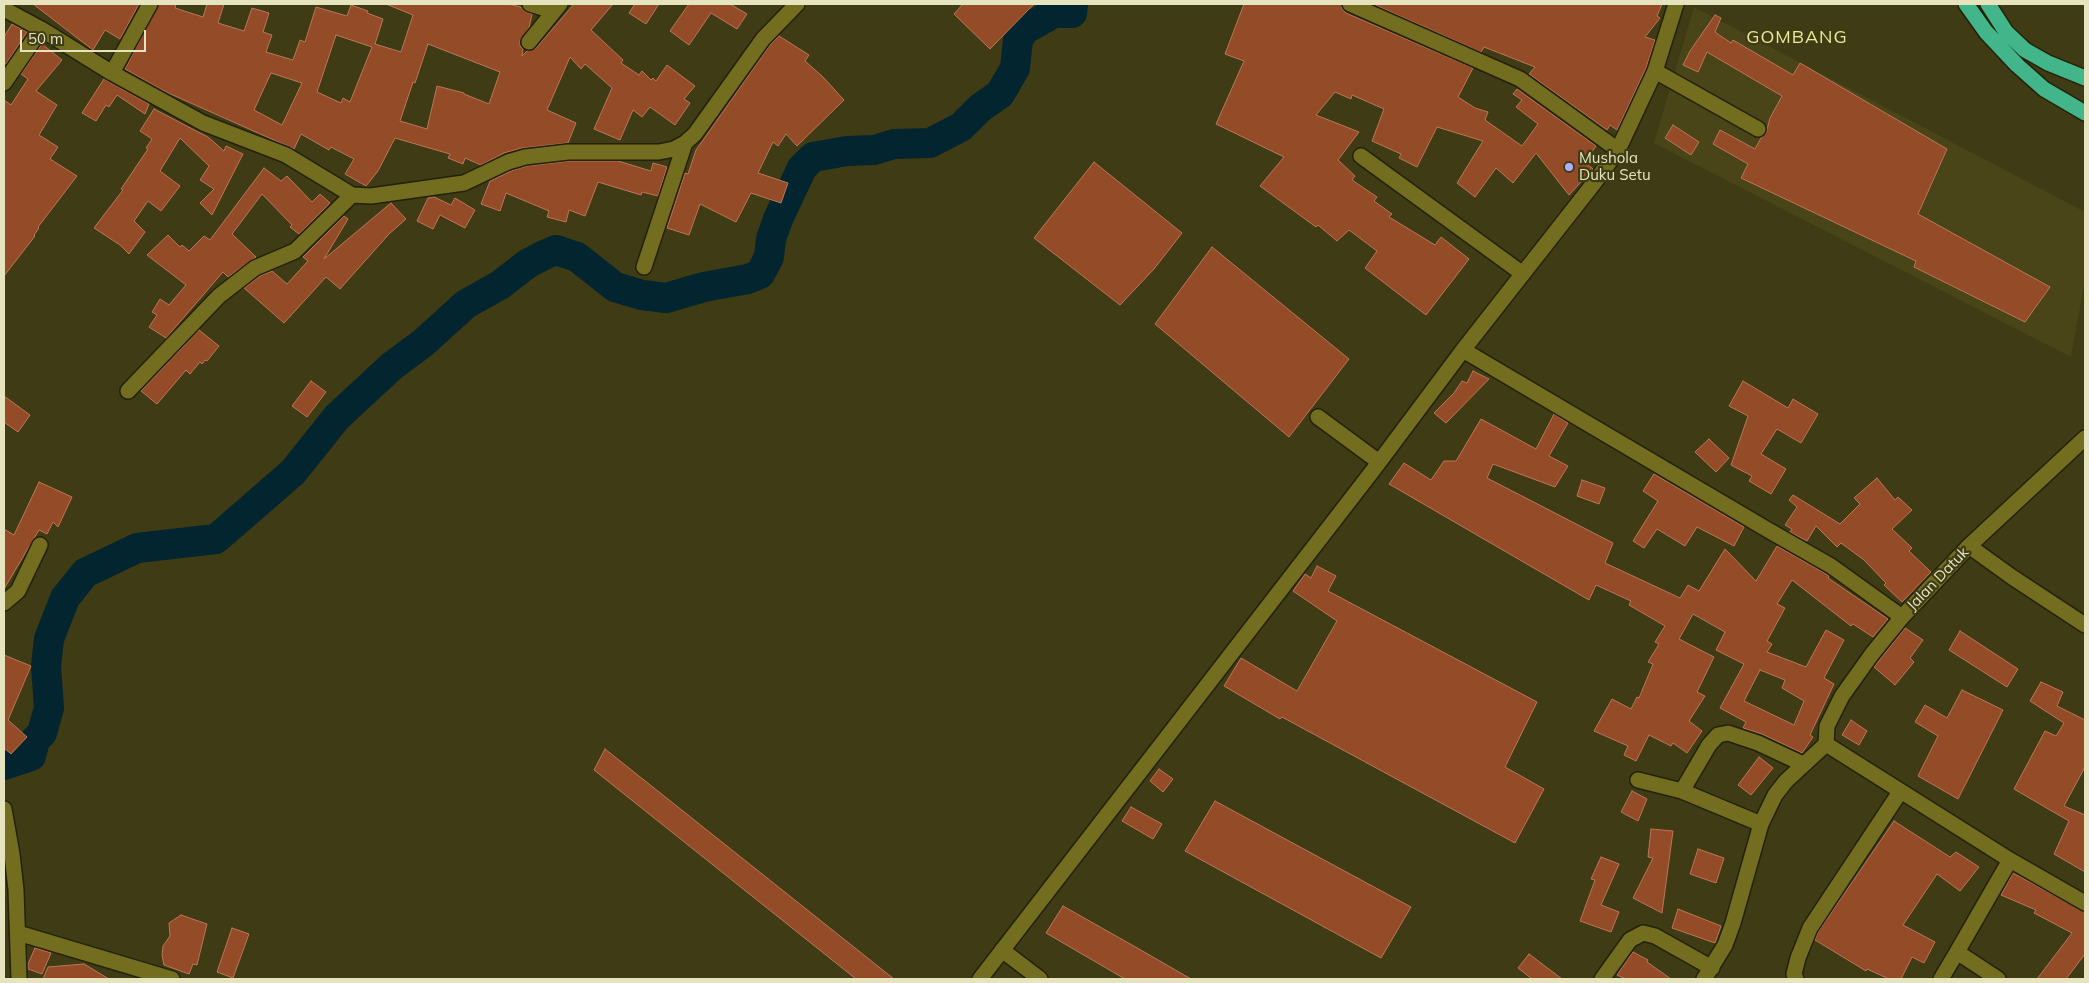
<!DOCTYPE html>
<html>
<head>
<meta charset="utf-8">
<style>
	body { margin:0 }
	#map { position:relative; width:2089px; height:983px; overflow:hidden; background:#3f3b14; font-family:Mulish,sans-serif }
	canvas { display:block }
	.frame { position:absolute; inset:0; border:5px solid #e6e4bf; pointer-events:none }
	.scale { position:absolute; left:20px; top:30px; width:126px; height:22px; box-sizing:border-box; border:2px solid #e6e4bf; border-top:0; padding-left:6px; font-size:15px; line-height:18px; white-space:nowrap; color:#e6e4bf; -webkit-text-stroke:4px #3f3b14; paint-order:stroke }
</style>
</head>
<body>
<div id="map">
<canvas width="2089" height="983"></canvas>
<div class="frame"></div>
<div class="scale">50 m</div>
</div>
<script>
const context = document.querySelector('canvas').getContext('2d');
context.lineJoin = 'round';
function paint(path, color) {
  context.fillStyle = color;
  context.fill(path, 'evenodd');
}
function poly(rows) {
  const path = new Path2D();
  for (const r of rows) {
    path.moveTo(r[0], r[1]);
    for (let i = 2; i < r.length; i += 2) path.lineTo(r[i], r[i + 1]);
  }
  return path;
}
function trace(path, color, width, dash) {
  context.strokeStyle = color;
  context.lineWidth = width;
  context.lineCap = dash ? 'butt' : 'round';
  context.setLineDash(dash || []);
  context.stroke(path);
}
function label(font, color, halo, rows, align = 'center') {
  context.font = font + ' Mulish,sans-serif';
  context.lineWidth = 4.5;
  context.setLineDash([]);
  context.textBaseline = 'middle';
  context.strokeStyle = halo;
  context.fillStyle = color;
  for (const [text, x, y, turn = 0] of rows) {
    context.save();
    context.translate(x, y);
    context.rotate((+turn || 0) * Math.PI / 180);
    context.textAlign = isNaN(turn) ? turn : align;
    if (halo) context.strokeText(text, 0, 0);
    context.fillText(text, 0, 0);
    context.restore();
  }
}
const built = poly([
	[1694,7,2085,212,2085,280,2071,357,1654,143]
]);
const river = poly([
	[4,765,31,756,35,740,42,733,49,708,46,666,49,639,65,598,85,573,137,548,216,539,293,472,337,417,392,366,423,343,466,304,500,285,527,264,544,255,556,250,577,257,615,287,642,295,666,298,704,287,748,279,760,274,769,257,771,239,778,219,802,168,813,157,847,151,874,150,894,144,930,143,961,127,980,108,1000,94,1015,68,1018,40,1024,30,1054,13,1072,13,1073,4]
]);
const building = poly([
	[33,4,139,4,120,39,105,30,93,50,33,4],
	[159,4,176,4,175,8,203,17,207,4,224,4,218,23,244,31,252,8,269,13,263,32,272,35,266,52,293,60,300,40,305,42,316,7,347,16,351,5,368,11,367,13,383,19,375,44,401,52,413,15,386,4,508,4,521,7,524,11,532,14,529,28,520,40,520,46,523,49,522,56,527,51,536,48,574,4,613,4,591,30,623,60,621,63,639,75,642,71,651,80,653,78,656,81,667,65,695,86,684,99,690,103,675,125,650,107,642,117,633,110,620,140,594,129,612,88,585,64,581,69,570,57,547,110,576,123,568,143,522,148,504,153,481,165,465,158,463,164,448,158,450,154,395,138,378,171,366,186,345,174,354,159,331,147,329,150,301,134,294,149,166,92,125,69,159,4],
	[336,35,372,47,350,102,343,98,341,103,317,92,336,35],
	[428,44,500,72,489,104,464,94,464,93,437,86,427,129,400,121,413,82,415,83,428,44],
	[271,73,302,83,282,125,254,110,271,73],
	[635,4,659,4,646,24,629,13,635,4],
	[689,4,730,4,747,14,737,29,711,13,689,45,670,31,689,4],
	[963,4,1034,4,990,49,954,14,963,4],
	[1244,4,1341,4,1342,9,1346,13,1473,68,1458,97,1475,108,1488,112,1485,120,1522,146,1538,124,1516,107,1522,100,1513,94,1517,89,1596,146,1585,162,1593,169,1569,195,1536,153,1513,183,1496,168,1475,197,1457,183,1483,141,1437,127,1417,167,1399,158,1401,154,1372,141,1384,109,1352,95,1351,99,1335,92,1316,115,1359,132,1338,160,1355,176,1352,180,1377,197,1374,201,1392,214,1389,217,1435,245,1441,237,1469,259,1426,315,1365,268,1377,251,1349,230,1337,241,1318,225,1316,227,1260,186,1284,157,1216,124,1244,61,1225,54,1244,4],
	[1373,4,1662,4,1657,16,1660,18,1645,37,1655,40,1646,68,1617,130,1610,125,1607,130,1529,74,1535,67,1484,47,1481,52,1373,4],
	[1715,15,1721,18,1715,32,1731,43,1733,40,1793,75,1800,63,1947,149,1918,214,2050,287,2025,322,1914,267,1916,261,1741,178,1748,164,1713,144,1720,130,1755,149,1761,138,1766,133,1770,118,1782,96,1707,52,1698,72,1683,65,1690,51,1715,15],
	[12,24,27,32,6,64,4,63,4,37,12,24],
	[779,36,809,55,805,61,823,77,844,100,797,146,786,134,778,146,773,142,758,173,788,183,781,203,751,193,736,222,700,204,689,235,667,228,685,173,688,174,696,150,770,45,779,36],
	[42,44,62,60,36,91,57,105,39,135,58,147,50,159,77,176,38,227,39,228,34,235,35,236,4,276,4,100,11,105,28,79,21,74,42,44],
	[104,79,149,104,145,114,117,95,109,107,106,105,96,121,82,113,104,79],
	[154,109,208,137,224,151,226,146,243,154,212,215,200,203,214,189,200,180,209,166,180,138,160,171,180,186,161,211,148,201,134,221,145,232,129,254,120,245,94,228,123,190,121,189,148,149,146,148,152,139,140,131,154,109],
	[1673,125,1699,142,1691,155,1665,138,1673,125],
	[569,161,618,161,651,171,653,163,667,167,658,196,642,192,641,195,598,182,585,216,569,210,566,222,547,217,549,211,506,193,500,211,481,204,490,181,511,171,527,166,569,161],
	[1094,162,1182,233,1154,269,1120,305,1034,238,1094,162],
	[264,168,281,181,287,176,312,202,320,194,330,203,299,234,290,227,292,225,262,194,232,234,256,257,228,277,223,272,166,338,149,327,157,315,152,312,160,299,169,305,186,285,147,255,168,235,180,247,182,245,189,251,204,236,210,240,264,168],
	[434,197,451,205,455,198,475,210,465,228,440,215,433,229,417,221,428,198,434,197],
	[391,203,406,219,389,234,340,289,326,277,284,323,244,288,260,276,272,271,287,284,308,261,303,257,344,216,348,219,324,259,391,203],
	[1212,247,1349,359,1289,437,1155,324,1212,247],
	[199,330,219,346,207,361,205,360,202,364,200,362,190,374,186,370,157,404,141,391,199,330],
	[1473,371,1489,379,1446,423,1434,413,1454,393,1462,381,1467,383,1473,371],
	[311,381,326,392,307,417,292,406,311,381],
	[1743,381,1788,408,1793,399,1818,414,1801,443,1777,429,1761,454,1786,469,1771,494,1749,481,1752,476,1731,465,1748,416,1729,406,1743,381],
	[4,396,30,415,18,432,4,422,4,396],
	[1554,414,1568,423,1549,456,1568,466,1555,487,1493,464,1487,478,1613,543,1605,563,1680,598,1688,585,1699,591,1725,549,1756,581,1777,546,1826,574,1829,576,1828,578,1888,619,1873,637,1853,624,1851,626,1792,580,1777,604,1785,608,1767,641,1772,644,1767,652,1806,667,1826,630,1844,640,1824,678,1834,684,1810,735,1813,737,1802,753,1762,734,1743,728,1746,722,1720,708,1744,664,1716,650,1725,632,1693,614,1679,639,1714,657,1697,692,1705,696,1689,721,1702,731,1687,753,1673,743,1671,746,1649,735,1636,761,1624,755,1628,746,1594,731,1612,699,1631,709,1637,697,1639,698,1653,664,1648,662,1659,644,1655,642,1665,626,1629,605,1631,601,1596,585,1589,600,1389,484,1404,463,1431,480,1444,461,1456,461,1481,419,1536,449,1554,414],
	[1760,670,1785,680,1782,688,1804,701,1794,725,1744,701,1760,670],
	[1709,439,1729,458,1716,472,1695,452,1709,439],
	[1654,474,1744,527,1734,546,1697,527,1685,546,1657,529,1644,548,1633,541,1658,501,1643,491,1654,474],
	[1877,478,1895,500,1898,497,1912,510,1892,529,1912,548,1909,551,1931,572,1902,602,1884,585,1886,583,1864,560,1841,543,1837,547,1816,526,1807,541,1790,532,1792,529,1785,525,1797,507,1789,500,1793,495,1840,524,1860,504,1854,498,1877,478],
	[1582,480,1605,488,1599,504,1577,496,1582,480],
	[39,482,72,497,58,527,53,522,47,534,39,530,4,589,4,529,14,535,39,482],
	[1317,566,1336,576,1328,591,1537,702,1505,767,1544,789,1515,843,1282,717,1280,719,1224,686,1241,658,1297,691,1337,621,1293,591,1305,574,1311,578,1317,566],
	[1905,628,1923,640,1910,658,1914,662,1895,685,1874,667,1905,628],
	[1960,631,2018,669,2007,687,1949,650,1960,631],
	[4,655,31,666,8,720,27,737,11,754,4,748,4,655],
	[2041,682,2063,692,2057,706,2085,720,2085,767,2064,806,2085,815,2085,872,2054,854,2069,821,2014,789,2045,731,2056,736,2064,723,2030,701,2041,682],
	[1962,690,2003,710,1958,799,1918,776,1938,736,1915,722,1925,705,1947,718,1962,690],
	[1851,720,1867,731,1859,745,1842,735,1851,720],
	[605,749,894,979,856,979,594,770,605,749],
	[1759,757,1773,768,1751,795,1738,785,1759,757],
	[1159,769,1173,779,1163,792,1150,781,1159,769],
	[1632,791,1647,799,1638,821,1621,812,1632,791],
	[1215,801,1411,907,1381,958,1185,851,1215,801],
	[1131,807,1162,824,1153,839,1122,821,1131,807],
	[1894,821,1950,857,1956,852,1979,867,1960,891,1937,874,1903,925,1935,942,1924,963,1912,957,1901,979,1889,979,1867,969,1866,971,1815,940,1818,932,1894,821],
	[1651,829,1673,831,1662,913,1633,898,1653,858,1648,857,1651,829],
	[1698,849,1724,858,1716,883,1690,874,1698,849],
	[1601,857,1619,864,1601,905,1619,912,1611,932,1580,921,1595,880,1591,879,1601,857],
	[2013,873,2085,912,2085,954,2066,979,2037,979,2072,933,2034,913,2036,910,2001,895,2013,873],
	[1063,906,1139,949,1191,979,1125,979,1046,933,1063,906],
	[1678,909,1721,926,1715,943,1672,928,1678,909],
	[181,915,207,924,197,965,193,964,189,974,164,965,162,955,163,946,170,936,169,923,181,915],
	[232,928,249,934,233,978,217,972,232,928],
	[35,948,51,953,42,974,28,969,28,964,35,948],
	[1633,952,1648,960,1647,962,1671,979,1626,979,1617,975,1633,952],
	[1529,954,1562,979,1532,979,1518,968,1529,954],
	[84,964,109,979,43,979,48,967,84,964]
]);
const minor = poly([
	[530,4,553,11],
	[1350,4,1520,79,1618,150],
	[4,9,41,29,112,73,203,123,286,155,352,195,371,196,464,183,508,162,525,157,568,152,659,152,674,149,685,143,695,134,763,39,797,4],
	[529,42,560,4],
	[1655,71,1758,129],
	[112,73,150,4],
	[4,83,41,29],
	[1361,156,1523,274],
	[644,267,685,143],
	[1463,350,1768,530,1831,566,1902,617],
	[128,391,219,296,255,268,295,251,352,195],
	[1318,417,1379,462],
	[1969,546,2012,577,2085,625],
	[4,603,18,591,40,545],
	[1826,744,1827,726,1842,696,1872,654,1902,617,1969,546,2085,438],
	[1826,744,2010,860,2085,903],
	[1638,780,1682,791,1761,824],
	[1682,791,1709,745,1718,735,1728,733,1758,743,1803,764],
	[4,809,12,854,16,890,19,979],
	[18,933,172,979],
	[1002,950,1040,979],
	[980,979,1374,469,1463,350,1594,183,1618,150,1655,71,1676,4],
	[1602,979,1630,940,1643,933,1655,936,1712,968],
	[1704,979,1725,945,1733,923,1761,824,1775,795,1786,781,1826,744],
	[1796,979,1794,974,1798,958,1810,928,1900,792],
	[1941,979,1957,952],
	[1998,979,1957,952,2010,860]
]);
const highway = poly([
	[1966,4,1986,32,2017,65,2044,89,2085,113],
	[1988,4,2006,32,2025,50,2048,63,2085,78]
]);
const markers = [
	[1569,167,5,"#b0aefa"]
];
const poiNames = [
	["Mushola",1579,158],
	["Duku Setu",1579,175]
];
const streetNames = [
	["Jalan Datuk",1938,579,-46]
];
const quarterNames = [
	["GOMBANG",1797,38]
];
paint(built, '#494518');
trace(river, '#022530', 30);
paint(building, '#944b27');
trace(building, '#bb7758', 1);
trace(minor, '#24220a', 18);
trace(highway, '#24220a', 18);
trace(minor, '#736d1f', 15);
trace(highway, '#42b58a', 15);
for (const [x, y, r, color] of markers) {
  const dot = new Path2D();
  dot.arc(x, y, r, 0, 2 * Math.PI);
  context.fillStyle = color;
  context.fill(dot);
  trace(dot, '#3f3b14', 2);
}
label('15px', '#e6e4bf', '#3f3b14', poiNames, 'left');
label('15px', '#e6e4bf', '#3f3b14', streetNames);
context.letterSpacing = '1px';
label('18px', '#ece79a', '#3f3b14', quarterNames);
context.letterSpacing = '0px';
</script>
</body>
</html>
